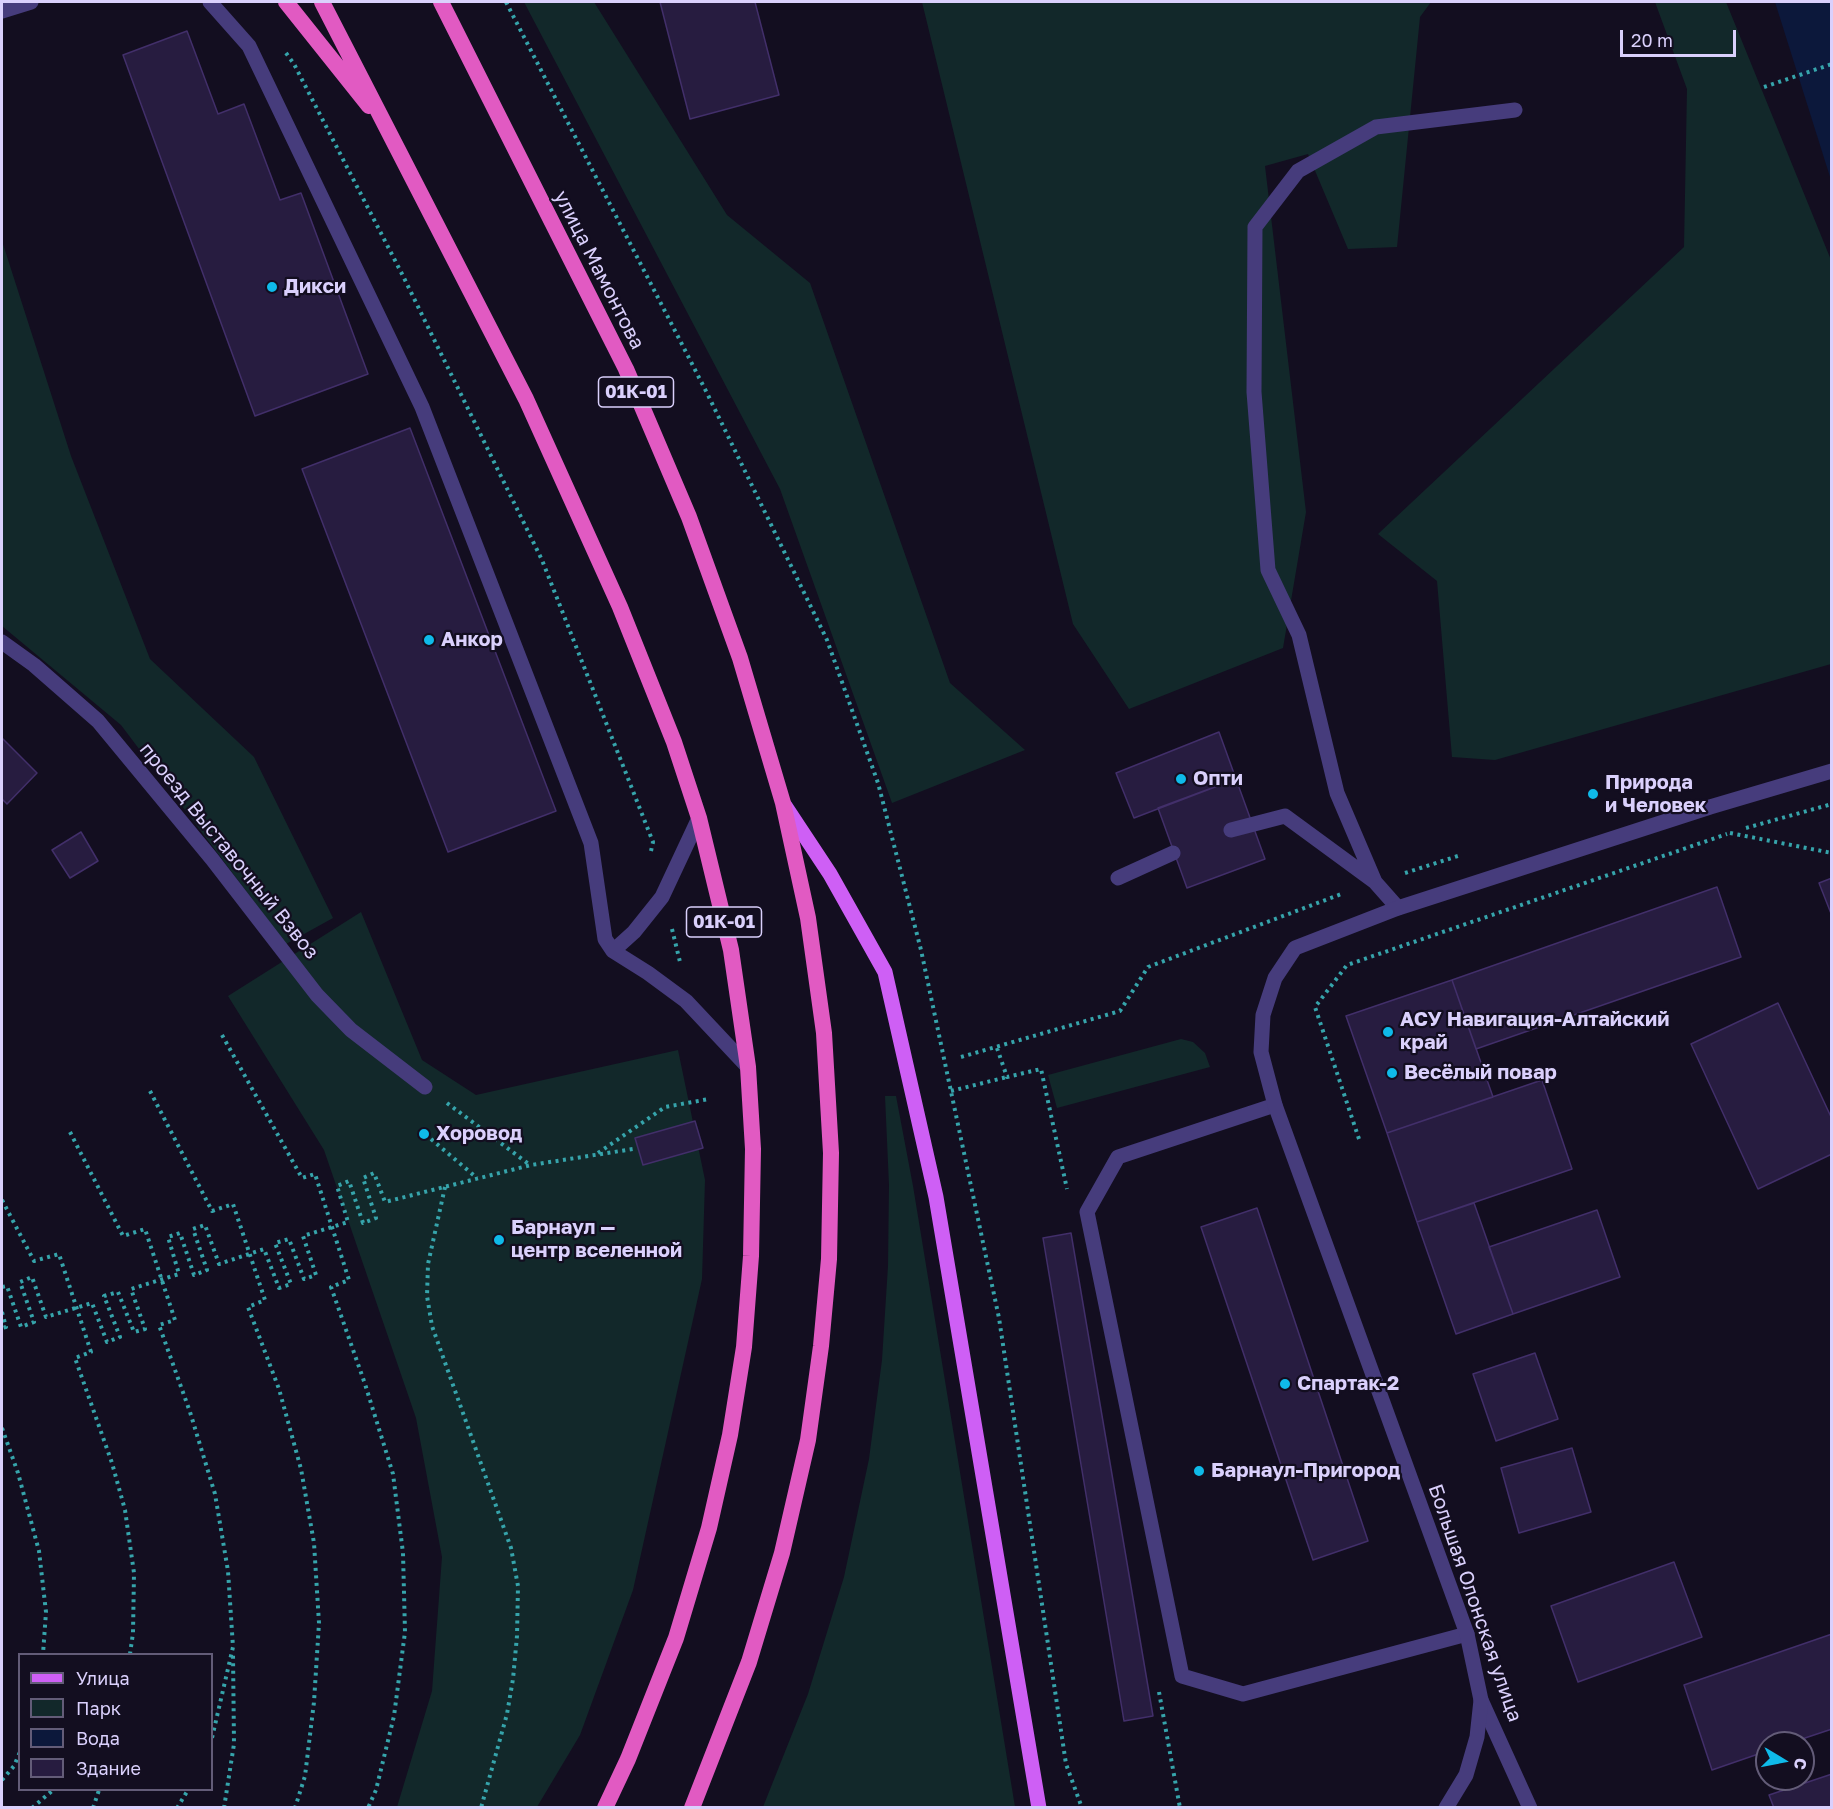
<!DOCTYPE html>
<html>
<head>
<meta charset="utf-8">
<style>
	body { margin:0 }
	#map { position:relative; width:1833px; height:1809px; overflow:hidden; background:#130e20; font-family:"Golos Text",sans-serif }
	canvas { display:block }
	.frame { position:absolute; inset:0; border:3px solid #dad0fc; pointer-events:none }
	.legend { position:absolute; left:18px; top:1653px; width:195px; height:138px; box-sizing:border-box; background:#130e20; border:2px solid #635c78; margin:0; padding:8px 10px; list-style:none; font-size:18px; color:#dad0fc }
	.legend li { display:flex; align-items:center; gap:12px; height:30px }
	.legend b { width:30px; border:2px solid #635c78 }
	.north { position:absolute; left:1755px; top:1731px; width:60px; height:60px; box-sizing:border-box; background:#130e20; border:2px solid #635c78; border-radius:50%; rotate:100deg; font-size:16px; font-weight:700; line-height:24px; text-align:center; color:#dad0fc }
	.north::after { content:''; display:block; margin:auto; width:21px; height:27px; background:#0fbae9; clip-path:polygon(50% 0,100% 100%,50% 72%,0 100%) }
	.scale { position:absolute; left:1620px; top:30px; width:116px; height:27px; box-sizing:border-box; border:3px solid #dad0fc; border-top:0; padding-left:8px; font-size:18px; line-height:21px; white-space:nowrap; color:#dad0fc; -webkit-text-stroke:4px #130e20; paint-order:stroke }
</style>
</head>
<body>
<div id="map">
<canvas width="1833" height="1809"></canvas>
<div class="frame"></div>
<ul class="legend">
<li><b style="height:8px;background:#ce5ff5"></b>Улица</li>
<li><b style="height:16px;background:#12282a"></b>Парк</li>
<li><b style="height:16px;background:#0c183b"></b>Вода</li>
<li><b style="height:16px;background:#271c40"></b>Здание</li>
</ul>
<div class="north">С</div>
<div class="scale">20 m</div>
</div>
<script>
const context = document.querySelector('canvas').getContext('2d');
context.lineJoin = 'round';
function paint(path, color) {
  context.fillStyle = color;
  context.fill(path, 'evenodd');
}
function poly(rows) {
  const path = new Path2D();
  for (const r of rows) {
    path.moveTo(r[0], r[1]);
    for (let i = 2; i < r.length; i += 2) path.lineTo(r[i], r[i + 1]);
  }
  return path;
}
function trace(path, color, width, dash) {
  context.strokeStyle = color;
  context.lineWidth = width;
  context.lineCap = dash ? 'butt' : 'round';
  context.setLineDash(dash || []);
  context.stroke(path);
}
function label(font, color, halo, rows, align = 'center') {
  context.font = font + ' "Golos Text",sans-serif';
  context.lineWidth = 4.5;
  context.setLineDash([]);
  context.textBaseline = 'middle';
  context.strokeStyle = halo;
  context.fillStyle = color;
  for (const [text, x, y, turn = 0] of rows) {
    context.save();
    context.translate(x, y);
    context.rotate((+turn || 0) * Math.PI / 180);
    context.textAlign = isNaN(turn) ? turn : align;
    if (halo) context.strokeText(text, 0, 0);
    context.fillText(text, 0, 0);
    context.restore();
  }
}
const green = poly([
	[524,2,594,2,727,215,810,283,950,683,1025,750,892,803,780,489],
	[922,2,1431,2,1420,17,1397,247,1348,249,1308,154,1265,166,1306,512,1283,648,1129,709,1073,624],
	[1655,2,1726,2,1831,260,1831,664,1495,760,1452,757,1437,581,1378,534,1684,247,1687,89],
	[2,241,71,456,150,659,254,757,333,918,286,944,121,725,2,626],
	[361,912,422,1060,476,1095,678,1050,705,1180,702,1279,633,1590,580,1735,537,1807,397,1807,432,1691,442,1557,416,1418,324,1150,228,996],
	[1181,1039,1193,1042,1205,1053,1210,1067,1057,1108,1048,1075],
	[885,1096,896,1096,913,1186,1015,1807,763,1807,808,1694,844,1577,869,1459,882,1360,888,1266,889,1185]
]);
const water = poly([
	[1775,2,1830,2,1831,5,1831,180]
]);
const building = poly([
	[660,2,755,2,779,95,690,119,660,2],
	[187,31,218,114,244,104,280,200,301,193,368,374,255,416,123,55,187,31],
	[410,428,556,811,448,852,302,469,410,428],
	[1219,732,1236,779,1134,818,1116,773,1219,732],
	[2,738,37,773,7,804,2,799,2,738],
	[1236,779,1265,859,1187,888,1158,808,1236,779],
	[81,832,98,861,70,878,52,850,81,832],
	[1832,878,1832,916,1819,883,1832,878],
	[1717,887,1741,957,1476,1049,1452,980,1717,887],
	[1452,980,1493,1097,1387,1133,1346,1016,1452,980],
	[1778,1003,1832,1119,1832,1154,1758,1189,1691,1044,1778,1003],
	[1542,1080,1572,1169,1417,1222,1387,1133,1542,1080],
	[695,1121,703,1148,643,1165,635,1138,695,1121],
	[1474,1203,1513,1314,1456,1334,1417,1222,1474,1203],
	[1257,1208,1368,1541,1313,1560,1201,1227,1257,1208],
	[1597,1210,1620,1277,1513,1314,1489,1247,1597,1210],
	[1071,1233,1153,1716,1124,1721,1043,1238,1071,1233],
	[1535,1353,1558,1419,1496,1441,1473,1374,1535,1353],
	[1572,1448,1591,1512,1519,1533,1501,1468,1572,1448],
	[1674,1562,1702,1637,1578,1682,1551,1606,1674,1562],
	[1832,1634,1832,1729,1790,1743,1767,1743,1767,1751,1712,1770,1684,1685,1832,1634],
	[1832,1774,1832,1808,1774,1808,1769,1795,1832,1774]
]);
const path = poly([
	[506,2,708,395,827,640,878,783,921,950,999,1318,1066,1764,1082,1808],
	[286,53,294,64,403,276,542,560,653,842,651,851],
	[1764,87,1832,64],
	[1746,828,1832,804],
	[1730,833,1832,853],
	[1405,873,1461,855],
	[672,929,680,962],
	[222,1035,302,1178,315,1174,349,1280,331,1287,365,1384,393,1474,403,1553,405,1632,394,1716,376,1790,368,1808],
	[997,1048,1007,1077,1041,1069,1067,1189],
	[961,1057,1120,1011,1148,967,1344,893],
	[150,1091,212,1211,233,1204,265,1300,248,1307,279,1389,301,1469,314,1543,319,1623,314,1702,305,1776,295,1808],
	[951,1091,1007,1077],
	[447,1103,530,1165],
	[70,1132,123,1236,145,1229,175,1320,159,1325,190,1412,215,1494,228,1571,233,1647,212,1738],
	[431,1139,477,1178],
	[1359,1139,1315,1007,1347,965,1727,834],
	[598,1153,665,1107,709,1099],
	[445,1187,428,1264,427,1296,432,1326,511,1548,518,1586,517,1636,513,1679,507,1714,481,1808],
	[2,1200,34,1261,59,1254,91,1352,75,1358,112,1463,125,1510,134,1573,133,1633,130,1654],
	[2,1287,7,1286,21,1327,34,1322,20,1282,32,1277,46,1317,92,1303,107,1342,120,1337,104,1296,118,1292,134,1332,145,1329,131,1289,179,1274,168,1237,180,1233,194,1275,207,1270,193,1229,205,1225,219,1264,264,1249,279,1288,291,1284,275,1243,289,1239,304,1279,316,1275,303,1236,348,1222,337,1186,349,1181,363,1223,376,1218,363,1178,374,1173,385,1202,531,1165,633,1149],
	[2,1312,6,1327,2,1328],
	[2,1428,18,1473,39,1551,46,1612,43,1654],
	[1159,1692,1180,1808],
	[2,1780,14,1766,20,1752],
	[32,1808,53,1790],
	[93,1808,99,1790],
	[177,1808,188,1790],
	[224,1808,234,1744,233,1654]
]);
const service = poly([
	[210,2,249,46,422,407,591,843,605,939,613,951],
	[2,11,31,2],
	[699,818,662,897,634,932,613,951,648,973,686,1001,748,1067],
	[1231,830,1285,816,1375,882,1398,908],
	[1118,878,1173,853],
	[1375,882,1337,793,1299,635,1268,570,1254,392,1255,227,1298,171,1376,127,1515,110],
	[1275,1105,1118,1157,1087,1212,1182,1676,1243,1694,1467,1634]
]);
const minor = poly([
	[2,642,34,665,98,721,212,859,317,995,351,1030,425,1087],
	[1481,1700,1530,1808]
]);
const tertiary = poly([
	[1446,1808,1466,1775,1477,1737,1481,1700,1467,1634,1275,1105,1261,1052,1263,1015,1275,978,1295,948,1398,908,1710,807,1832,771]
]);
const primary = poly([
	[785,806,830,874,885,972,936,1197,1039,1808]
]);
const trunk = poly([
	[286,2,369,106],
	[322,2,526,399,620,607,674,742,699,818,731,950,748,1067,753,1149,751,1256,744,1347,730,1435,709,1528,676,1638,628,1759,605,1808],
	[441,2,626,369,689,517,740,658,783,803,808,918,824,1033,831,1153,829,1259,821,1346,808,1440,782,1553,749,1662,692,1808]
]);
const markers = [
	[272,287,6,"#0fbae9"],
	[429,640,6,"#0fbae9"],
	[1181,779,6,"#0fbae9"],
	[1593,794,6,"#0fbae9"],
	[1388,1032,6,"#0fbae9"],
	[1392,1073,6,"#0fbae9"],
	[424,1134,6,"#0fbae9"],
	[499,1240,6,"#0fbae9"],
	[1285,1384,6,"#0fbae9"],
	[1199,1471,6,"#0fbae9"]
];
const shields = [
	[636,392,75],
	[724,922,75]
];
const shieldNames = [
	["01К-01",636,392],
	["01К-01",724,922]
];
const streetNames = [
	["улица Мамонтова",599,270,63],
	["проезд Выставочный Взвоз",229,851,51],
	["Большая Олонская улица",1475,1603,71]
];
const poiNames = [
	["Дикси",284,287],
	["Анкор",441,640],
	["Опти",1193,779],
	["Природа",1605,783],
	["и Человек",1605,806],
	["АСУ Навигация-Алтайский",1400,1020],
	["край",1400,1043],
	["Весёлый повар",1404,1073],
	["Хоровод",436,1134],
	["Барнаул —",511,1228],
	["центр вселенной",511,1251],
	["Спартак-2",1297,1384],
	["Барнаул-Пригород",1211,1471]
];
paint(green, '#12282a');
paint(water, '#0c183b');
paint(building, '#271c40');
trace(building, '#422f6a', 1.5);
trace(path, '#36a4ab', 4, [3, 4.5]);
trace(service, '#463c7c', 15);
trace(minor, '#463c7c', 15);
trace(tertiary, '#463c7c', 15);
trace(primary, '#ce5ff5', 15);
trace(trunk, '#e15ac2', 16);
for (const [x, y, r, color] of markers) {
  const dot = new Path2D();
  dot.arc(x, y, r, 0, 2 * Math.PI);
  context.fillStyle = color;
  context.fill(dot);
  trace(dot, '#130e20', 2);
}
for (const [x, y, w] of shields) {
  const box = new Path2D();
  box.roundRect(x - w / 2, y - 15, w, 30, 4.5);
  context.fillStyle = '#130e20';
  context.fill(box);
  trace(box, '#dad0fc', 1.5);
}
label('bold 18px', '#dad0fc', null, shieldNames);
label('20px', '#dad0fc', '#130e20', streetNames);
label('bold 20px', '#dad0fc', '#130e20', poiNames, 'left');
</script>
</body>
</html>
